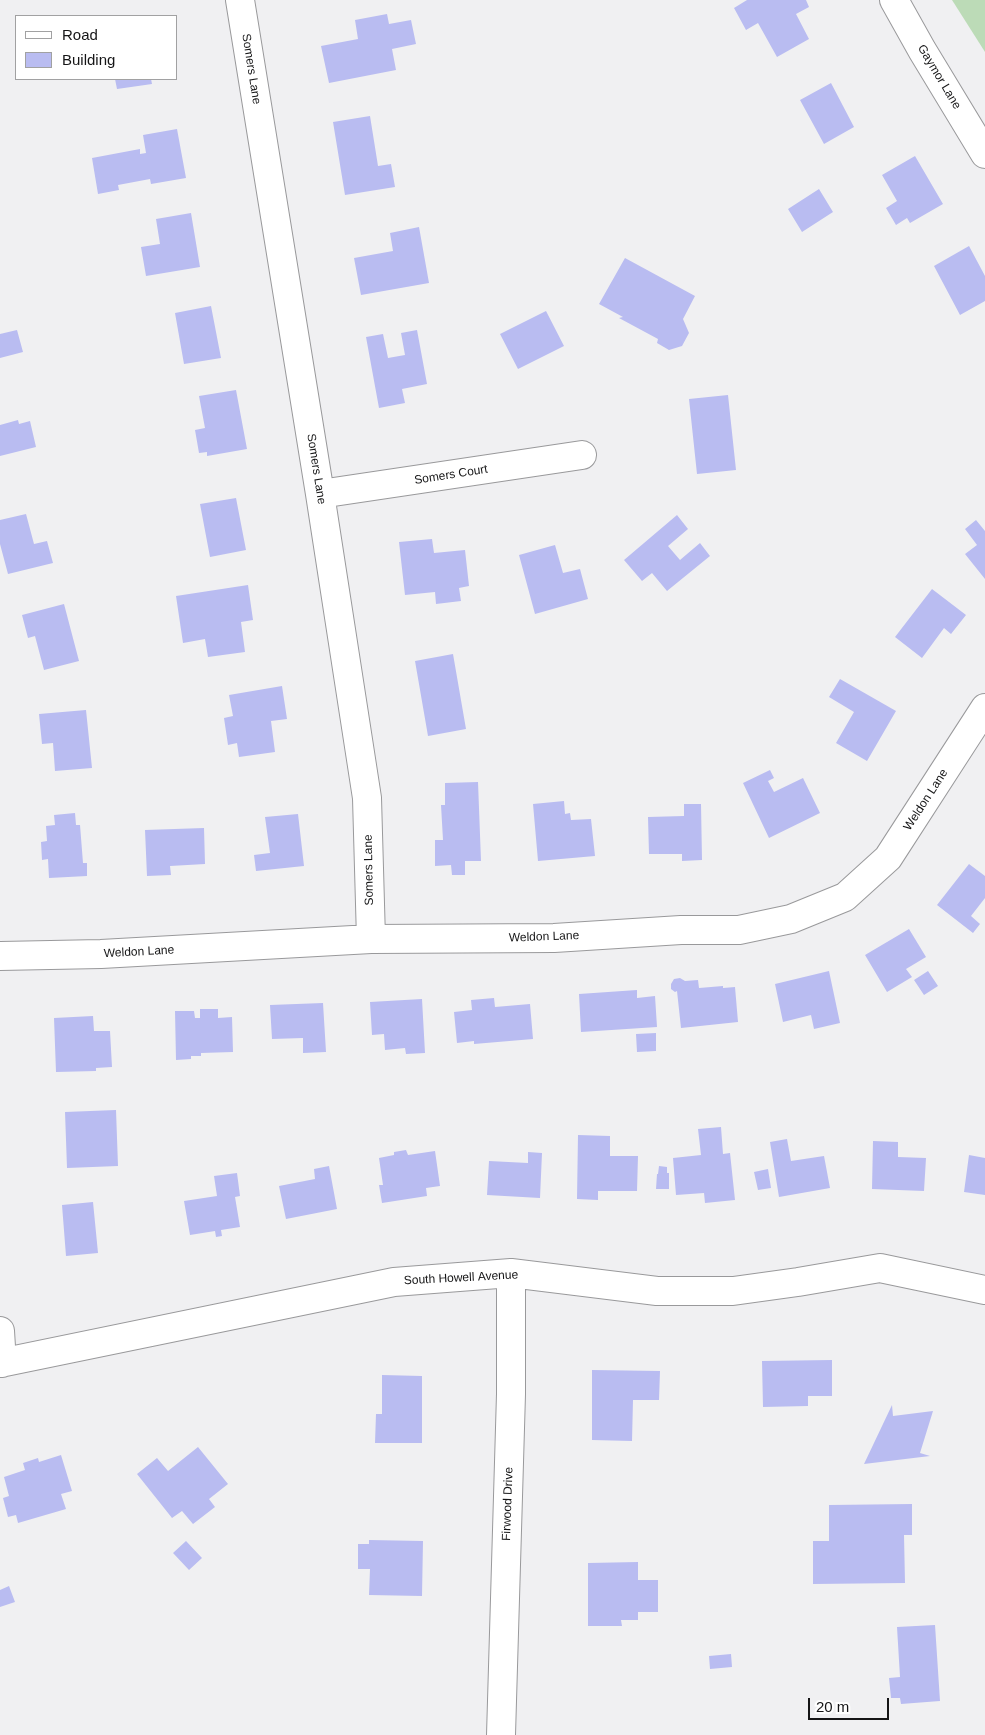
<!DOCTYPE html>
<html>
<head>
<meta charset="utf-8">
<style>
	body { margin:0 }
	#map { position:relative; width:985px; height:1735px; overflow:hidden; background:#f0f0f2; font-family:Arial,sans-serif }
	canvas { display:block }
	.legend { position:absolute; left:15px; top:15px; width:162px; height:65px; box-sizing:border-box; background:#fff; border:1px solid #a1a1a2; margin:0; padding:6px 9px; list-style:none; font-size:15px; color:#151516 }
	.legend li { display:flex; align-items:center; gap:10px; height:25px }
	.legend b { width:25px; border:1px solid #a1a1a2 }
	.scale { position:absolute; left:808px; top:1698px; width:81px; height:22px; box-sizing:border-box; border:2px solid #151516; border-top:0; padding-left:6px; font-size:15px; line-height:18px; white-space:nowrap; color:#151516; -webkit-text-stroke:4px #fff; paint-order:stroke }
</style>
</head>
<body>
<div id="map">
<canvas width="985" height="1735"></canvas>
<ul class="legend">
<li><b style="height:6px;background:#fff"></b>Road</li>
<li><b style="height:14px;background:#b9bcf1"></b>Building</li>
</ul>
<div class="scale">20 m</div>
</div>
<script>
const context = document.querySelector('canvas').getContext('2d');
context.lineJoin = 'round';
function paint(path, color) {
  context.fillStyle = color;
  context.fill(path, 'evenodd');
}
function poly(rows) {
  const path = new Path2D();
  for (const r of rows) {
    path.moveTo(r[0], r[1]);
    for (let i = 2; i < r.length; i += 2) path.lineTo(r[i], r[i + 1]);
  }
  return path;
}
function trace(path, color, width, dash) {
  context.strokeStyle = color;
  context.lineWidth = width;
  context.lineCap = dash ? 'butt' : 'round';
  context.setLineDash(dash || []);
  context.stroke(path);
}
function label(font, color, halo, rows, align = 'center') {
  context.font = font + ' Arial,sans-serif';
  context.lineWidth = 5;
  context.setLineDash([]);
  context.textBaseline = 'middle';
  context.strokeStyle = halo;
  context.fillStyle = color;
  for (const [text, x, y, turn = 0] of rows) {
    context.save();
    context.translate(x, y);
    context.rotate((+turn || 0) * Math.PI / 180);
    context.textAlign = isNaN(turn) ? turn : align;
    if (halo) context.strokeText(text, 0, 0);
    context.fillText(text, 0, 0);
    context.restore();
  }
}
const green = poly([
	[952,0,985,0,985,52]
]);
const building = poly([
	[747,0,806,0,809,7,796,14,809,39,777,57,758,23,746,30,734,8],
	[387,14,389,24,411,20,416,44,392,49,396,70,329,83,321,46,358,39,355,20],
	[115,79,151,79,152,84,117,89],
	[831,83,854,127,824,144,800,100],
	[370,116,378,166,391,164,395,187,345,195,333,122],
	[177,129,186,178,151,184,150,179,118,185,119,190,98,194,92,158,140,149,140,154,146,153,143,135],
	[915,156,943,204,910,223,907,218,896,225,886,208,897,201,882,175],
	[819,189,833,212,802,232,788,209],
	[191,213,200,267,146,276,141,247,160,244,156,219],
	[419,227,429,283,361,295,354,258,393,251,390,233],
	[969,246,985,276,985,301,960,315,934,266],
	[625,258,695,296,683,319,689,333,682,346,669,350,657,343,658,339,619,318,623,317,599,304],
	[211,306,221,358,184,364,175,313],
	[546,311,564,346,518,369,500,334],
	[17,330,23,352,0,358,0,334],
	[417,330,427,384,402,389,405,403,379,408,366,337,383,334,388,358,405,355,401,333],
	[236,390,247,449,207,456,207,452,199,453,195,430,205,428,199,396],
	[728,395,736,470,697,474,689,399],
	[18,420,19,424,30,421,36,447,0,456,0,425],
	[236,498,246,550,210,557,200,504],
	[26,514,34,544,47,541,53,563,8,574,0,544,0,520],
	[677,515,688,529,668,546,680,560,700,543,710,556,667,591,652,573,642,581,624,560],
	[976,520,985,531,985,579,965,554,977,545,965,529],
	[432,539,434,553,465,550,469,586,459,588,461,601,436,604,435,592,405,595,399,542],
	[555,545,563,573,580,569,588,599,535,614,519,555],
	[248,585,253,620,241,622,245,652,208,657,205,639,183,643,176,596],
	[932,589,966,615,951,634,944,628,922,658,895,637],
	[64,604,79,661,44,670,35,636,28,638,22,615],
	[453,654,466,729,428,736,415,661],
	[840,679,896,711,867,761,836,743,854,712,829,697],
	[282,686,287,719,271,721,275,752,239,757,237,743,228,745,224,718,233,716,229,695],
	[86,710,92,768,55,771,53,743,42,744,39,714],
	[770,770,774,778,768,781,774,792,803,778,820,813,769,838,743,783],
	[478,782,481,861,465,861,465,875,452,875,451,865,435,866,435,840,443,840,441,805,445,805,445,783],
	[564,801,565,814,570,813,571,820,591,819,595,856,538,861,533,804],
	[684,804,701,804,702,860,682,861,682,854,649,854,648,817,684,816],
	[75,813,76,825,80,825,83,863,87,863,87,876,49,878,48,859,42,860,41,842,47,841,46,826,55,825,54,815],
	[298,814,304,866,256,871,254,855,270,853,265,817],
	[204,828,205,864,170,866,171,875,147,876,145,830],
	[969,864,985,876,985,898,971,916,980,924,973,933,937,905],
	[909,929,926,957,906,969,912,977,887,992,865,955],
	[829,971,840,1023,814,1029,811,1015,783,1022,775,984],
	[928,971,938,986,924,995,914,980],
	[680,978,685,981,698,980,699,988,723,986,723,988,735,987,738,1022,681,1028,677,991,675,992,671,989,671,984,674,979],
	[637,990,637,998,655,996,657,1027,581,1032,579,994],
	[494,998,495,1007,530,1004,533,1039,474,1044,474,1041,457,1043,454,1012,472,1010,471,1000],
	[422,999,425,1053,406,1054,405,1048,385,1050,384,1034,372,1035,370,1002],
	[323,1003,326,1052,303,1053,303,1038,272,1039,270,1005],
	[200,1009,218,1009,218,1018,232,1017,233,1052,201,1053,201,1056,191,1056,191,1059,176,1060,175,1011,194,1011,195,1018,200,1018],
	[93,1016,94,1031,110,1031,112,1067,96,1068,96,1071,56,1072,54,1018],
	[656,1033,656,1051,637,1052,636,1034],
	[116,1110,118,1166,67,1168,65,1112],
	[721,1127,723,1154,730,1153,735,1200,705,1203,704,1193,676,1195,673,1158,701,1155,698,1129],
	[578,1135,610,1136,610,1156,638,1156,637,1191,598,1191,598,1200,577,1199],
	[787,1139,791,1161,824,1156,830,1188,779,1197,770,1142],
	[873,1141,898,1142,898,1157,926,1158,924,1191,872,1189],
	[406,1150,408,1155,435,1151,440,1186,426,1188,427,1196,382,1203,379,1185,383,1185,379,1158,394,1155,394,1152],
	[528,1152,542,1153,540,1198,487,1195,489,1161,528,1163],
	[969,1155,985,1158,985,1195,964,1192],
	[329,1166,337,1209,286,1219,279,1186,315,1179,314,1169],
	[659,1166,667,1167,667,1173,669,1173,669,1189,656,1189,657,1174,658,1174],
	[768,1169,771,1188,758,1190,754,1172],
	[237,1173,240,1196,235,1197,240,1227,221,1230,222,1236,216,1237,215,1231,190,1235,184,1201,217,1196,214,1176],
	[93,1202,98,1253,66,1256,62,1205],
	[832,1360,832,1396,808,1396,808,1406,763,1407,762,1361],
	[592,1370,660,1371,659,1400,633,1400,632,1441,592,1440],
	[382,1375,422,1376,422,1443,375,1443,376,1414,382,1414],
	[892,1405,893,1416,933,1411,920,1453,930,1456,864,1464],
	[198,1447,228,1484,209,1499,215,1507,193,1524,182,1511,172,1518,137,1474,157,1458,168,1471],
	[61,1455,72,1491,61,1494,66,1509,18,1523,16,1515,8,1517,3,1498,9,1496,4,1477,25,1470,23,1463,38,1458,39,1462],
	[912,1504,912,1535,904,1535,905,1583,813,1584,813,1541,829,1541,829,1505],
	[369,1540,423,1541,422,1596,369,1595,370,1569,358,1569,358,1544,369,1544],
	[186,1541,202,1558,189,1570,173,1553],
	[638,1562,638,1580,658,1580,658,1612,638,1612,638,1620,621,1620,622,1626,588,1626,588,1563],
	[9,1586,15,1602,0,1607,0,1590],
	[935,1625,940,1701,901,1704,900,1698,891,1698,889,1678,900,1677,897,1627],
	[731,1654,732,1667,710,1669,709,1656]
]);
const street = poly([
	[240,0,320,494,367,798,371,939],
	[894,0,922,50,985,154],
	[320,494,582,455],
	[0,956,101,954,371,939,554,938,681,930,739,930,791,919,845,897,888,858,985,708],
	[0,1331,2,1363],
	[0,1363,394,1282,511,1273,657,1291,733,1291,798,1282,880,1268,985,1290],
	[501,1735,511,1394,511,1273]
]);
const streetNames = [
	["Somers Lane",251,69,81],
	["Gaymor Lane",939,77,59],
	["Somers Lane",316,469,81],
	["Somers Court",451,475,-9],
	["Weldon Lane",926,800,-57],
	["Somers Lane",369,870,-91],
	["Weldon Lane",544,937,-2],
	["Weldon Lane",139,952,-3],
	["South Howell Avenue",461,1278,-3],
	["Firwood Drive",508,1504,-88]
];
paint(green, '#bcdbb7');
paint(building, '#b9bcf1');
trace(street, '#99999b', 30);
trace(street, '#fff', 28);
label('12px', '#151516', '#fff', streetNames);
</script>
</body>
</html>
